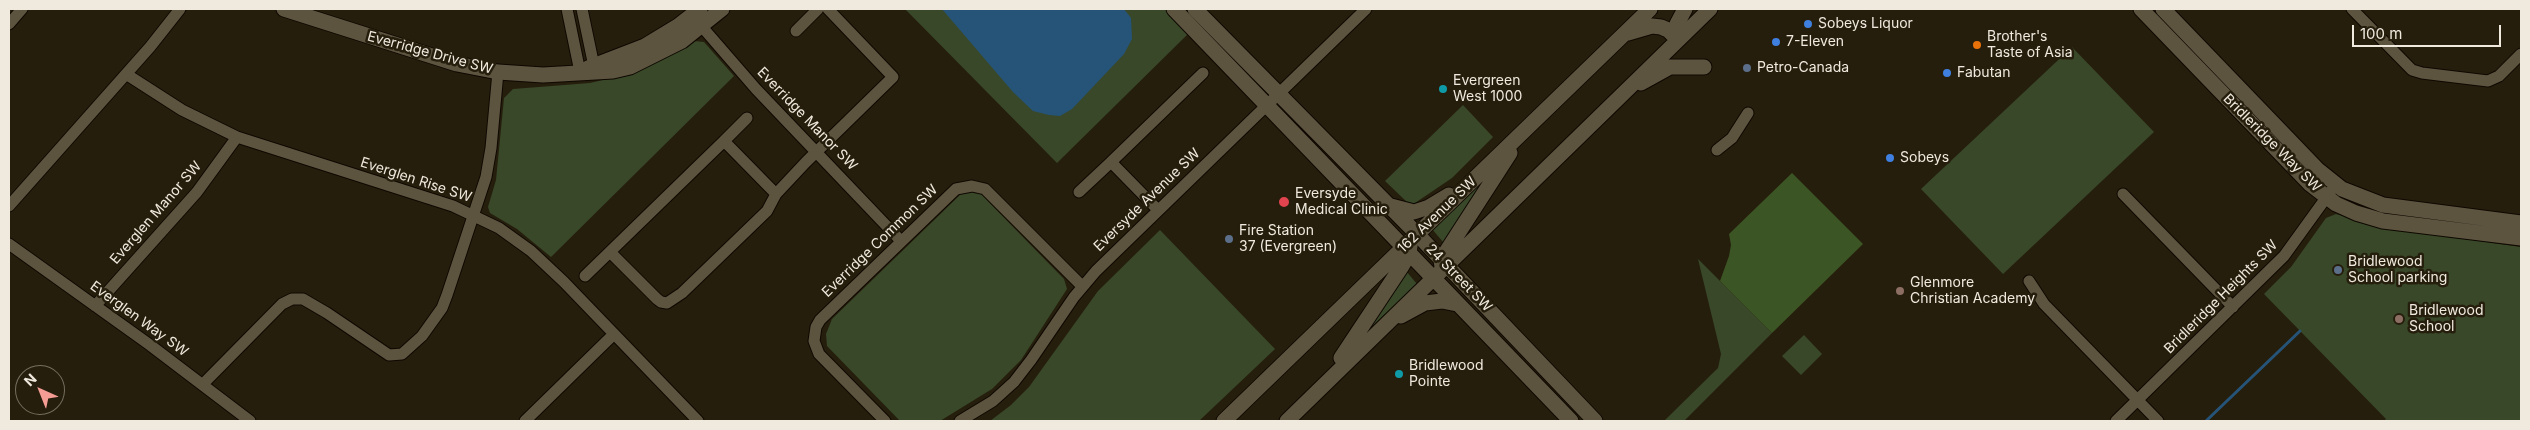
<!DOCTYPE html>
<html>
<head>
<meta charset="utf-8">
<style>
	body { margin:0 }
	#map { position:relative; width:2530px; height:430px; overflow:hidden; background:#261e0c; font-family:Inter,sans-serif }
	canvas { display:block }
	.frame { position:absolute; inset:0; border:10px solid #efe9de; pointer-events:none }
	.north { position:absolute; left:15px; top:365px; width:50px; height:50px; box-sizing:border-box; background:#261e0c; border:1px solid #766f60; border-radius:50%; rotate:316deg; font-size:14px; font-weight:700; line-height:20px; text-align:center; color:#efe9de }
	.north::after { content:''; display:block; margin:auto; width:18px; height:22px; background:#f59c94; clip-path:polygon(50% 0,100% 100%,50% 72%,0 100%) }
	.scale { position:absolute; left:2352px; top:25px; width:149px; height:22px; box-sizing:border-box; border:2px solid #efe9de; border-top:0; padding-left:6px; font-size:15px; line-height:18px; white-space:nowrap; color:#efe9de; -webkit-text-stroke:4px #261e0c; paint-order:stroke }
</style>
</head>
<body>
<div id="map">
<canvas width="2530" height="430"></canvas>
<div class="frame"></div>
<div class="north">N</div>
<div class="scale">100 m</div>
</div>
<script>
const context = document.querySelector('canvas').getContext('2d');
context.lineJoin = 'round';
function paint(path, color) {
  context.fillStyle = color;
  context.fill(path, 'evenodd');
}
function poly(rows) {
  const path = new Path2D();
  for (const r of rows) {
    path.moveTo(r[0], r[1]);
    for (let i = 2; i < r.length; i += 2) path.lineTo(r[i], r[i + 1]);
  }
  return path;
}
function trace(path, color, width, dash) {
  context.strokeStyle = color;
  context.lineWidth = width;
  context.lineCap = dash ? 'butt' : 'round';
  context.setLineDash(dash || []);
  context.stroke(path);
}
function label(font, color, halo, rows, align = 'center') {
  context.font = font + ' Inter,sans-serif';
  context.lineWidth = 5;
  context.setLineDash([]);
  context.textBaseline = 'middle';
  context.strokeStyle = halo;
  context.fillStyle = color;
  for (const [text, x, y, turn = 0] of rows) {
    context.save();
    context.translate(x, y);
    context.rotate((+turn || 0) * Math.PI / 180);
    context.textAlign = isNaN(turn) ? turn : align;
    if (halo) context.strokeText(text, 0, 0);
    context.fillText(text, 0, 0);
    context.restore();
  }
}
const green = poly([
	[905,9,1167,9,1190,32,1057,163],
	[694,41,704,42,734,76,551,257,517,229,490,213,488,207,496,180,504,98,513,89,590,83,628,74,657,62],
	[2072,47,2154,132,2003,274,1921,189],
	[1463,105,1493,137,1452,178,1415,203,1409,204,1385,181],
	[1478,185,1481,187,1445,242,1443,242,1432,229],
	[977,190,1064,279,1067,289,1021,360,992,389,940,421,900,421,827,346,826,334,832,319,961,194],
	[2336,214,2382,227,2521,247,2521,421,2384,421,2386,419,2264,294,2291,267,2326,218],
	[1160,230,1275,349,1199,421,990,421,1011,405,1029,387,1098,291],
	[1698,259,1772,333,1684,421,1664,421,1718,368,1721,354],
	[1406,271,1417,284,1367,331],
	[1804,335,1822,354,1801,375,1782,356]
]);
const forest = poly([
	[1792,173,1863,244,1772,333,1720,281,1729,256,1731,245,1729,234]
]);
const water = poly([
	[942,9,1124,9,1131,18,1132,39,1124,54,1072,109,1060,116,1049,115,1033,111,1013,92]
]);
const stream = poly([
	[2206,421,2300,331]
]);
const street = poly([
	[567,9,580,72],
	[582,9,595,71],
	[2352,9,2412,70,2422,73,2488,81,2499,76,2521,54],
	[697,21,756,89,901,241],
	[9,24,22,9],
	[796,31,818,9],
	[126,74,182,110,237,137,453,206,499,228,531,251,564,282,698,421],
	[724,141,747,118],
	[1717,150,1732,138,1748,113],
	[1079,192,1111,162],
	[2123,194,2233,307],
	[9,206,150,47,180,9],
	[1158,210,1111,162,1203,73],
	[9,244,150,345,250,421],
	[610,252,657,299,661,302,667,303,682,293,767,211,776,194,806,162,893,77,828,9],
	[585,276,724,141,776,194],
	[2029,281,2044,304,2158,421],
	[95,306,197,192,237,137],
	[203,384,282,304,292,299,303,299,327,313,389,355,402,354,422,336,442,308,447,295,486,177,491,148,498,72],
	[525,421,614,334],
	[885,421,819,354,814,341,816,327,820,320,956,189,972,186,985,189,1082,286],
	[960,421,993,401,1014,382,1031,360,1074,297,1096,271,1366,9],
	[2116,421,2284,256,2331,191]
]);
const secondary = poly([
	[284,9,457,64,498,72,543,75,613,71,630,67,682,41,722,9],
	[1174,9,1571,421],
	[1195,9,1417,234,1595,421],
	[2141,9,2310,184,2336,204,2356,213,2383,221,2521,238],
	[2163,9,2317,169,2342,189,2383,205,2521,223],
	[1628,33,1652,26,1661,27,1668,30,1678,40],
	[1678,40,1677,24,1685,9],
	[588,68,645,46,678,26,700,9],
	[1641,83,1670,67,1704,67],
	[1391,206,1414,212,1429,207,1449,195],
	[1442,267,1441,260,1448,249,1510,153],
	[1401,316,1425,303,1442,301,1457,304],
	[1341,358,1402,266,1409,254,1410,246],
	[1224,421,1650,9],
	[1287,421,1710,9]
]);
const markers = [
	[1808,24,5,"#3f7fe0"],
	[1776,42,5,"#3f7fe0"],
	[1977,45,5,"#e8710a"],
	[1747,68,5,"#5c6f8a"],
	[1947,73,5,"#3f7fe0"],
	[1443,89,5,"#0f9aa8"],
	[1890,158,5,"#3f7fe0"],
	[1284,202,6,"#e0444e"],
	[1229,239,5,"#5c6f8a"],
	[2338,270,5,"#5c6f8a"],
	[1900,291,5,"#8d6e63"],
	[2399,319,5,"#8d6e63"],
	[1399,374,5,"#0f9aa8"]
];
const poiNames = [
	["Sobeys Liquor",1818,24],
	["Brother's",1987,37],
	["Taste of Asia",1987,53],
	["7-Eleven",1786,42],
	["Petro-Canada",1757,68],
	["Fabutan",1957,73],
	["Evergreen",1453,81],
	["West 1000",1453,97],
	["Sobeys",1900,158],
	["Eversyde",1295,194],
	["Medical Clinic",1295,210],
	["Fire Station",1239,231],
	["37 (Evergreen)",1239,247],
	["Bridlewood",2348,262],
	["School parking",2348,278],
	["Glenmore",1910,283],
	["Christian Academy",1910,299],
	["Bridlewood",2409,311],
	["School",2409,327],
	["Bridlewood",1409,366],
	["Pointe",1409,382]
];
const streetNames = [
	["Everridge Drive SW",430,53,15],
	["Everridge Manor SW",807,119,46],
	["Bridleridge Way SW",2272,143,45],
	["Everglen Rise SW",416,180,18],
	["Eversyde Avenue SW",1147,200,-44],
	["Everglen Manor SW",156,213,-49],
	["162 Avenue SW",1437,215,-44],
	["Everridge Common SW",880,241,-44],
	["24 Street SW",1459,278,46],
	["Bridleridge Heights SW",2221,297,-45],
	["Everglen Way SW",139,319,36]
];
paint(green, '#384829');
paint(forest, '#3c5525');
paint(water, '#265479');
trace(stream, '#265479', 3);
trace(street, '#0f0800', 13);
trace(secondary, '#0f0800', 17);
trace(street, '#5d5440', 11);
trace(secondary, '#5d5440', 15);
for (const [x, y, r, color] of markers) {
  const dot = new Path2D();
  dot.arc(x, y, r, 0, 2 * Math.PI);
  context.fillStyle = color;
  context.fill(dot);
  trace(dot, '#261e0c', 2);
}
label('14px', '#efe9de', '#261e0c', poiNames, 'left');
label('14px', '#efe9de', '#261e0c', streetNames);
</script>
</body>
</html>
